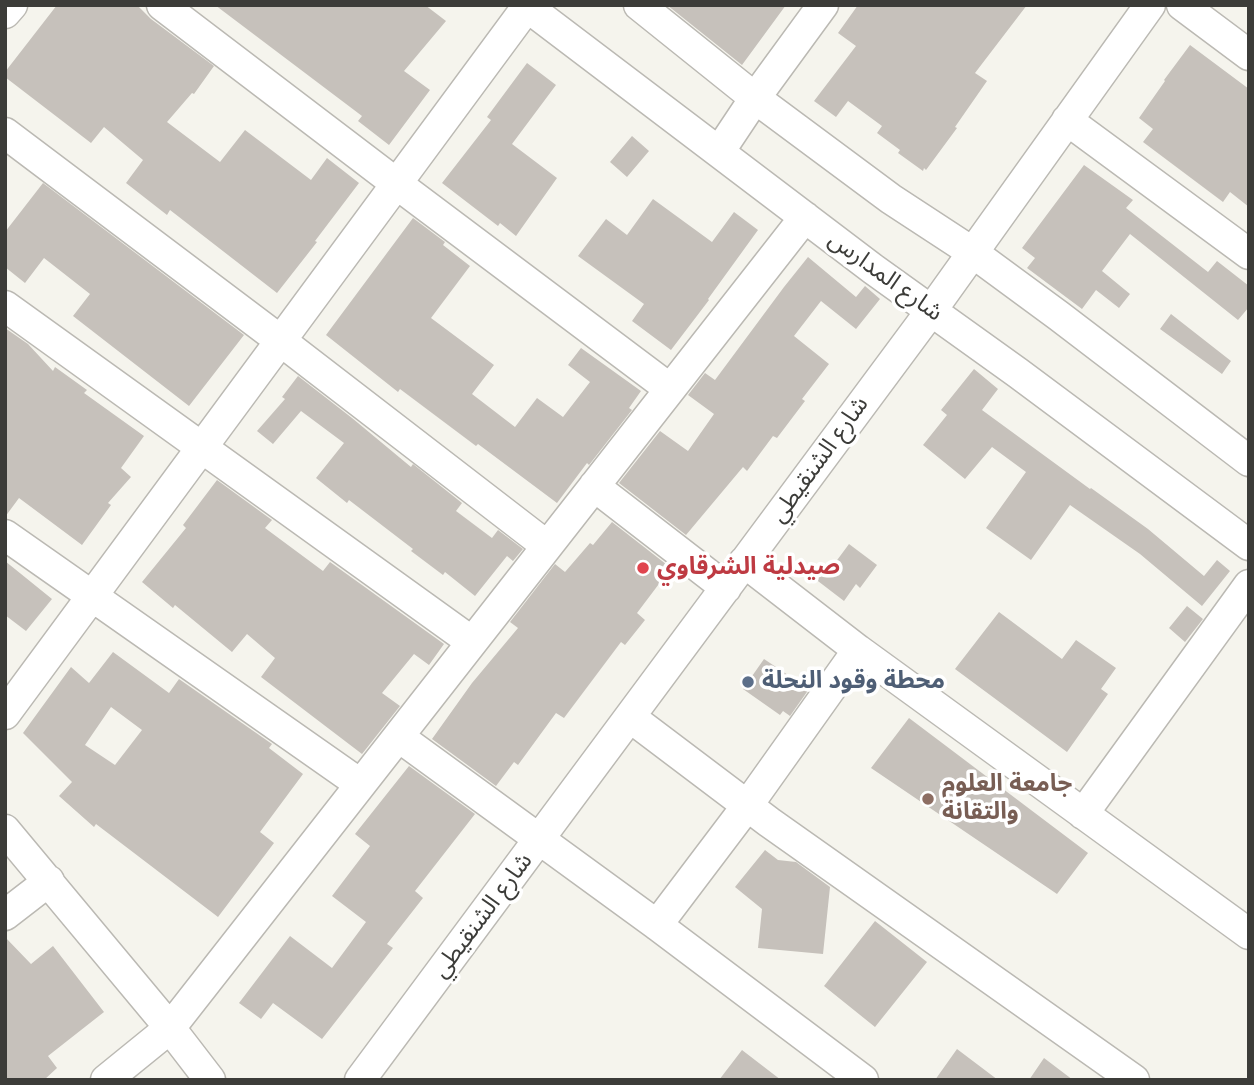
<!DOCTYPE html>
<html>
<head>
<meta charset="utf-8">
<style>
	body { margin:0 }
	#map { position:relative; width:1254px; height:1085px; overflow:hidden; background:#f5f4ed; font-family:"Varela Round",sans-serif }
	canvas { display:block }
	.frame { position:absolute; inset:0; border:7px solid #3c3c39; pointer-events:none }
</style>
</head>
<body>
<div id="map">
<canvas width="1254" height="1085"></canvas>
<div class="frame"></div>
</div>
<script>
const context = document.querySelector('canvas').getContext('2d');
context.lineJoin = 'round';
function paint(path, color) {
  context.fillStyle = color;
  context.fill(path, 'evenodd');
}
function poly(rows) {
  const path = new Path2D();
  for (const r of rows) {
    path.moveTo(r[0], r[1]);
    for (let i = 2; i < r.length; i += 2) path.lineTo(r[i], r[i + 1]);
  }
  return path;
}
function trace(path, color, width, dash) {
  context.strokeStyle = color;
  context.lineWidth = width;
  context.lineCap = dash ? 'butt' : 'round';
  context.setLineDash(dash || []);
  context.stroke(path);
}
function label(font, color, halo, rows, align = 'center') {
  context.font = font + ' "Varela Round","Noto Sans Arabic",sans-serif';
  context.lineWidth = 7;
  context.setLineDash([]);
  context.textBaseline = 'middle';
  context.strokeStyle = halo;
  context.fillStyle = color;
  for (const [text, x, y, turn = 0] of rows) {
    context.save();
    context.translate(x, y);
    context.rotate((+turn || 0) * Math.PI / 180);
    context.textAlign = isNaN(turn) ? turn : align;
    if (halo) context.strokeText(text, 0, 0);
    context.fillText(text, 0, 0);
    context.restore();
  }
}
const building = poly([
	[57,5,137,5,151,19,214,66,194,94,192,93,167,122,220,162,245,130,311,180,327,158,359,183,315,241,317,242,277,293,170,210,167,215,126,183,143,160,104,127,91,143,5,77,5,72],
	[215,5,425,5,446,21,404,71,430,90,389,145,358,121,362,116],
	[667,5,786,5,742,65],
	[858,5,1027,5,975,73,987,81,955,127,957,128,926,170,924,168,923,171,898,153,900,150,877,133,882,126,848,101,836,117,814,101,856,46,838,33],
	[1190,45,1249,89,1249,207,1230,192,1223,202,1143,142,1153,129,1139,118,1165,81,1164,80],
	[527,63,556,85,512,144,557,178,516,236,500,223,498,226,442,183,491,120,487,117],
	[632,136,649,151,627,177,610,162],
	[1084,165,1133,200,1126,208,1208,272,1217,261,1249,286,1249,307,1238,320,1130,234,1102,271,1130,294,1119,308,1096,290,1082,309,1027,268,1035,258,1022,248],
	[43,183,244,335,189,406,73,316,90,294,44,258,25,283,5,267,5,232],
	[653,199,712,242,734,212,758,230,708,299,709,300,671,350,632,321,644,304,578,256,606,219,627,235],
	[413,218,445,242,443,245,470,266,431,318,494,365,472,394,515,427,537,398,563,417,590,382,568,365,581,348,641,391,629,408,632,410,589,465,587,463,557,503,478,444,476,446,400,389,398,392,326,335],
	[808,257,856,297,865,286,880,299,856,329,821,301,794,336,829,364,802,399,805,401,777,438,773,436,747,471,743,467,686,535,619,483,660,431,688,451,714,414,688,395,705,373,715,380,784,287],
	[1171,314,1231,361,1222,374,1160,329],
	[5,328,28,344,53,371,55,367,87,390,84,393,144,436,121,468,131,477,108,503,111,505,82,545,19,498,5,517],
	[974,369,998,389,982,410,1090,489,1091,488,1148,529,1204,576,1217,560,1230,571,1202,606,1140,554,1070,505,1031,560,986,528,1026,472,992,447,965,479,923,445,947,415,941,410],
	[298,376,352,418,411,467,413,464,462,503,456,511,492,538,498,530,523,549,513,561,507,556,475,596,445,572,443,575,411,551,413,549,349,500,347,503,316,478,344,443,301,411,273,444,257,431,285,399,282,397],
	[217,480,272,520,265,528,323,571,330,562,444,644,429,665,414,654,382,693,400,706,362,754,261,677,275,658,247,634,232,652,175,605,173,608,142,582,186,528,183,525],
	[612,522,671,568,637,613,645,620,625,645,621,642,564,718,556,713,518,765,514,762,496,786,432,739,472,683,518,628,510,622,555,564,565,572,590,543,593,545],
	[849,544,877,565,860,588,856,584,844,601,814,578,825,563,832,567],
	[5,561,52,599,26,631,5,615],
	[1187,606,1203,619,1185,642,1169,628],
	[999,612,1062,659,1076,640,1116,668,1101,689,1108,694,1067,752,955,669],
	[113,652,169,693,179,679,272,744,269,748,303,774,260,832,274,843,218,917,96,824,94,827,59,796,72,782,23,733,71,667,89,683],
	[111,707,142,730,115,765,85,745],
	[764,659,809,689,790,716,783,711,780,715,743,689],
	[909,718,1088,853,1057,894,871,768],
	[409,766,475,814,415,891,423,898,387,944,393,948,322,1039,273,1003,261,1019,239,1003,290,936,332,968,366,922,332,896,370,846,355,834],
	[765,850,778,860,796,862,830,887,823,954,758,948,762,909,735,887],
	[875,921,927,962,875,1027,824,986],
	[5,937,31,964,53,946,104,1012,48,1056,57,1068,44,1080,5,1080],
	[957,1049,998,1080,935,1080],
	[742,1050,781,1080,719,1080],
	[1044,1058,1073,1080,1029,1080]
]);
const minor = poly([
	[162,5,397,184,670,389],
	[525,5,873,269,1018,373,1249,545],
	[639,5,755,98,891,199,972,252,1059,316,1249,461],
	[1182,5,1249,55],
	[5,13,12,5],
	[1067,120,1249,254],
	[5,133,281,341,547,546],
	[719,152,755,98,823,5],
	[5,306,472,642],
	[594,486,726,588],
	[5,535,360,784],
	[744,562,858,650,1249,934],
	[5,714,527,7],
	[630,717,769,822,1134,1080],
	[399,737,657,925,863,1080],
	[1083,814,1249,585],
	[5,830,170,1028,210,1080],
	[5,915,49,881],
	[657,925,747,806,858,650],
	[106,1080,170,1028,805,217],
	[360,1080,931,311,1150,5]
]);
const markers = [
	[643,568,7,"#e0444e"],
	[748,682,7,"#5c6f8a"],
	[928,799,7,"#8d6e63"]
];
const streetNames = [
	["شارع المدارس",885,277,36],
	["شارع الشنقيطي",820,460,-54],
	["شارع الشنقيطي",483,916,-53]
];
const healthNames = [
	["صيدلية الشرقاوي",657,568]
];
const serviceNames = [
	["محطة وقود النحلة",762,682]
];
const educationNames = [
	["جامعة العلوم",942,785],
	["والتقانة",942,813]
];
paint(building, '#c6c1bb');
trace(minor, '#bbb9b3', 33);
trace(minor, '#fff', 30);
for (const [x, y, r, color] of markers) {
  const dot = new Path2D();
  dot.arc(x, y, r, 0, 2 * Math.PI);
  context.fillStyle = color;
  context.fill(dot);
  trace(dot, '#fff', 2.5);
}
label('24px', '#3c3c39', '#fff', streetNames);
label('bold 24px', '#be3a42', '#fff', healthNames, 'left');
label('bold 24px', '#4e5e75', '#fff', serviceNames, 'left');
label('bold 24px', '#785e54', '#fff', educationNames, 'left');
</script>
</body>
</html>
